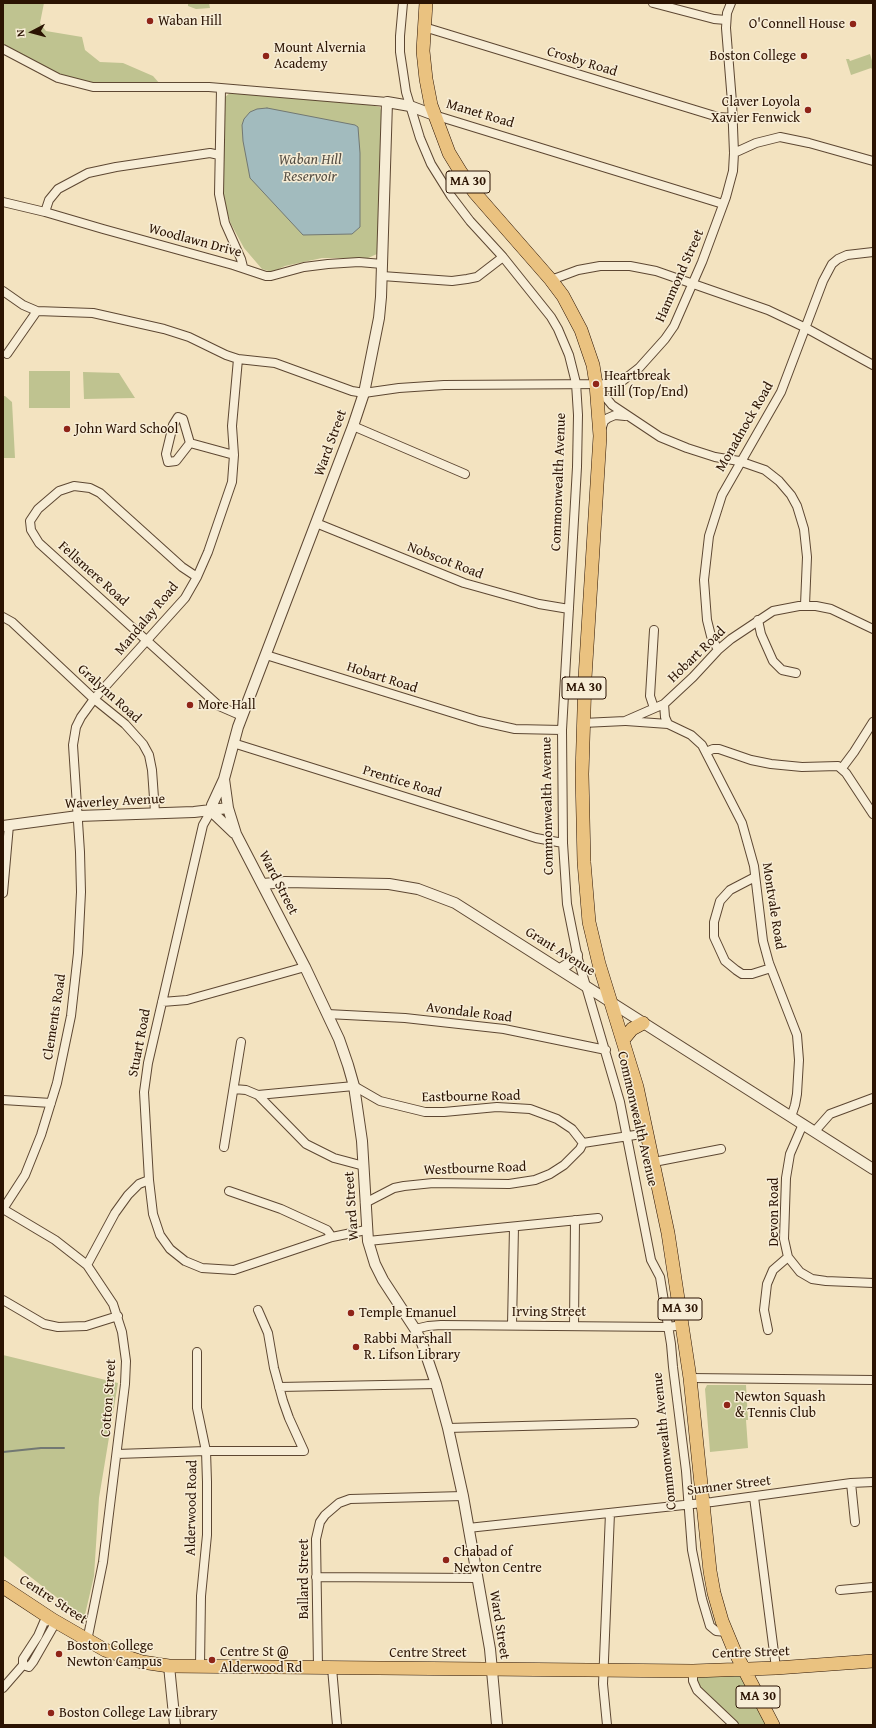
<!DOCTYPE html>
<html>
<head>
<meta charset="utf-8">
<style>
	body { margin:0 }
	#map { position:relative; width:876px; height:1728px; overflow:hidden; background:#f3e3c0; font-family:"Gentium Book Plus",serif }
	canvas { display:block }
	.frame { position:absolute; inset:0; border:4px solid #2b1302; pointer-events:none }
	.north { position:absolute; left:12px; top:12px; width:40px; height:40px; -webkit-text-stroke:3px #f7edd6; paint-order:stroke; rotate:264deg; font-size:11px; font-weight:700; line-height:16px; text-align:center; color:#2b1302 }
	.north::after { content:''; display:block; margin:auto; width:14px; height:18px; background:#2b1302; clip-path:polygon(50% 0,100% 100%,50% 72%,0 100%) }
</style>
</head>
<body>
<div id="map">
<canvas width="876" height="1728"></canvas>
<div class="frame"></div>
<div class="north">N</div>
</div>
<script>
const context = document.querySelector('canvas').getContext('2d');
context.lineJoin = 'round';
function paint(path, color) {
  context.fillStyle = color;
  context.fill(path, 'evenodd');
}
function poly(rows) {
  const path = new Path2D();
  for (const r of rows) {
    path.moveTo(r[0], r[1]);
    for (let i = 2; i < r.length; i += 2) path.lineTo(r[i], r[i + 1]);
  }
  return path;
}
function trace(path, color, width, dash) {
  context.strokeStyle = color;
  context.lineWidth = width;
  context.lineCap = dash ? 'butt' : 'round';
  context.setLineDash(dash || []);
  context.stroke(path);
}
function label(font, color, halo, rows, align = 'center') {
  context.font = font + ' "Gentium Book Plus",serif';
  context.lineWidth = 3;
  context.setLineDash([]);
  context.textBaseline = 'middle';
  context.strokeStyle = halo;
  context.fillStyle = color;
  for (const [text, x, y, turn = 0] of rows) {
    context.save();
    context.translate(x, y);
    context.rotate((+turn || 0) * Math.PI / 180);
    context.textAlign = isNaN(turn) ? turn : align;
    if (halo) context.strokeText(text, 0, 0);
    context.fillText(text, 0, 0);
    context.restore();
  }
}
const green = poly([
	[3,3,44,3,40,23,46,31,82,37,85,50,100,62,123,63,153,76,160,84,101,86,53,75,3,46],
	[188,3,209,3,210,8,196,9,188,6],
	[870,54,873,64,873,70,871,68,851,75,846,59,849,59,850,61],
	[230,93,358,103,380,107,382,114,377,254,368,258,322,258,285,266,272,272,262,269,244,248,231,224,223,201,224,113,225,97],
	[29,371,70,371,70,408,29,408],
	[83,372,119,373,135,398,84,399],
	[3,396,5,396,12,402,15,458,3,458],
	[3,1355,118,1383,99,1498,94,1576,84,1619,4,1556,3,1557],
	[707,1385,746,1385,748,1420,746,1420,748,1448,710,1452,705,1389],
	[744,1670,773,1725,734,1725,701,1694,693,1676]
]);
const water = poly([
	[267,108,355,125,358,127,360,153,360,227,352,234,303,235,250,178,243,141,242,125,244,119,250,112,257,109,267,108]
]);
const stream = poly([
	[3,1452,41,1448,64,1448]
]);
const minor = poly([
	[403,3,400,36,400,52,406,92,420,138,431,164,451,196,470,221,503,257,551,317,558,329,569,355,576,383,578,415,577,467,562,730,563,843,567,904,578,959,620,1102,651,1260,660,1277,671,1344,673,1367,686,1471,692,1550,702,1599,710,1626,716,1631,726,1632],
	[653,3,714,19,726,20],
	[424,27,718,117,733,118],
	[3,49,58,78,93,87,209,87,387,102],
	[221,89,219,194,225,223,241,259,243,267],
	[434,115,723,204],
	[734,153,756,143,780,137,809,143,873,161],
	[3,202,45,212,103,229,233,265,266,276,271,276,304,267,328,264,359,262,382,264],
	[45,212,49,200,58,189,88,173,116,167,210,153,219,155],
	[382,276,452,281,467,279,477,277,503,257],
	[551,280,578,270,600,266,630,266,656,271,768,310,806,328,873,365],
	[3,291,23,305,37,311,93,313,164,329,189,337,226,355,238,359,275,363,352,391,364,393,399,388,444,385,606,384,621,382,639,368,665,339,674,326,702,262,726,197,733,171,734,153,732,102,726,28,727,13,731,3],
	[7,354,37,311],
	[598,388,612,405,660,437,687,448,715,457,739,461,765,470,779,481,791,495,797,506,804,529,807,557,805,605],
	[353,426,465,474],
	[601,430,604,421,608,418,615,415,625,416],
	[190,443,176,461,168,462,166,454,173,425,178,417,183,419,190,443,234,455],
	[316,523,464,583,539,604,569,609],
	[197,577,182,567,100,493,90,488,74,486,59,491,38,509,30,521,31,530,39,543,219,706,242,716],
	[3,617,12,622,94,699,125,724,143,744,149,755,152,770,155,812],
	[758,620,761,634,773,661,782,670,796,673],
	[654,630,650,696,654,708],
	[718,650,711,636,707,620,704,580,709,536,722,495,781,392,823,281,832,264,838,259,847,255,873,252],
	[266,655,479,721,515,729,562,730],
	[664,704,665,717,668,724,691,735,702,745,742,823,754,866,763,941,769,963,797,1035,799,1060,797,1094,795,1105,791,1117],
	[626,721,668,724],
	[583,723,625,721,664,704,693,677,718,650,731,639,773,611,799,606,816,606,831,609,873,629],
	[233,743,536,838,563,843],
	[706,752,713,749,719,749,751,760,771,764,802,767,838,766,846,773,873,814],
	[842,768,854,752,873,722],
	[755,877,730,890,720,901,714,922,714,937,725,961,736,970,742,974,752,974,771,968],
	[3,893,9,825],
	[162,1002,187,1000,305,967],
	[327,1014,405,1018,504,1029,606,1050],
	[234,1089,246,1090,258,1095,354,1086,380,1101,425,1112,444,1112,497,1107,530,1109,557,1119,572,1129,583,1143],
	[258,1095,306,1144,334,1158,364,1166],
	[3,1100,51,1103],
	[803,1124,790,1154,786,1178,784,1239,788,1257,800,1272,812,1279,826,1281,873,1283],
	[815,1131,830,1114,873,1098],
	[224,1147,241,1042],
	[654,1162,721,1149],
	[149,1180,153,1214,160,1235,170,1249,185,1261,202,1268,234,1270,332,1237,366,1230],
	[229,1191,281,1209,316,1225,327,1230,332,1237],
	[365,1203,394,1188,404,1186,433,1183,509,1184,535,1180,550,1174,564,1165,580,1149,583,1143,648,1133],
	[3,1209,25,1175,41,1135,57,1083,71,1016,78,953,81,892,80,852,73,745,76,727,81,717,94,699,185,598,197,577,208,552,232,482,234,455,232,426,238,359],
	[3,1209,55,1240,87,1265,113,1304,122,1332,126,1361,125,1384,103,1562,87,1641],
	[368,1241,598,1218],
	[87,1265,115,1213,128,1195,139,1184,149,1180,144,1092,148,1063,203,825,211,811],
	[3,1300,44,1324,58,1327,86,1326,118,1316],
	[512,1325,514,1227],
	[574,1325,575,1220],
	[415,1329,428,1326,441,1325,668,1327,683,1325],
	[768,1330,764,1310,767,1284,773,1270,788,1257],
	[197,1352,197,1408,206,1451,207,1482,207,1535,201,1596,200,1666],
	[690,1378,873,1380],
	[279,1387,436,1384],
	[448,1428,634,1423],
	[117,1454,206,1451,304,1451,289,1418,283,1401,274,1368,268,1333,258,1310],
	[851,1483,855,1522],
	[754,1497,776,1668],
	[468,1528,712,1502,851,1483,873,1482],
	[316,1577,477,1578],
	[840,1590,873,1587],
	[318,1668,316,1539,320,1522,325,1515,339,1503,350,1499,463,1496],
	[332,1668,337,1725],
	[693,1671,693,1681,697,1690,734,1725],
	[3,1688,23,1665,23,1659,38,1636,44,1622,53,1620,53,1627,33,1662,29,1667,23,1665],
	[607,1725,603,1684,610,1513]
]);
const tertiary = poly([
	[224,779,228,808,236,834,305,967,339,1039,348,1065,354,1086,362,1141,368,1241,375,1264,383,1280,415,1329,422,1343,436,1384,448,1428,463,1496,490,1649,497,1725],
	[3,826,78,816,194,812,228,808],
	[234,833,211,811,212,805,224,779,238,727,353,426,364,393,379,318,381,297,387,102,410,106,434,115],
	[263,884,285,882,389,884,418,889,455,903,873,1169],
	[560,969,568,964,577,955],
	[169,1666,175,1725]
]);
const primary = poly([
	[426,3,423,51,426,79,431,105,449,153,460,171,475,193,551,280,563,296,581,330,593,365,596,384,600,436,585,678,582,774,584,862,589,922,599,964,637,1087,668,1233,690,1378,710,1571,714,1593,722,1621,734,1650,773,1725],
	[623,1040,632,1029,643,1023],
	[3,1587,53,1620,105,1650,142,1662,169,1666,693,1671,776,1668,873,1661]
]);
const markers = [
	[150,21,4,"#8f2418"],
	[853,24,4,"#8f2418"],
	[266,56,4,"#8f2418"],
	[804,56,4,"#8f2418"],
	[808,110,4,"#8f2418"],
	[596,384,4,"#8f2418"],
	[67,429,4,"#8f2418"],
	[190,705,4,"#8f2418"],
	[351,1313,4,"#8f2418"],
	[356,1347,4,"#8f2418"],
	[727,1405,4,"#8f2418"],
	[446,1560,4,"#8f2418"],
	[59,1654,4,"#8f2418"],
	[212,1660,4,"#8f2418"],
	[51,1713,4,"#8f2418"]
];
const shields = [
	[468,182,44],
	[584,688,44],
	[680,1309,44],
	[758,1697,44]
];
const shieldNames = [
	["MA 30",468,182],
	["MA 30",584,688],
	["MA 30",680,1309],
	["MA 30",758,1697]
];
const poiNames = [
	["Waban Hill",158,21],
	["O'Connell House",845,24,"right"],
	["Mount Alvernia",274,48],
	["Academy",274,64],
	["Boston College",796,56,"right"],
	["Claver Loyola",800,102,"right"],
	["Xavier Fenwick",800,118,"right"],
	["Heartbreak",604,376],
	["Hill (Top/End)",604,392],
	["John Ward School",75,429],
	["More Hall",198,705],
	["Temple Emanuel",359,1313],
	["Rabbi Marshall",364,1339],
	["R. Lifson Library",364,1355],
	["Newton Squash",735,1397],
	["& Tennis Club",735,1413],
	["Chabad of",454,1552],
	["Newton Centre",454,1568],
	["Boston College",67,1646],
	["Newton Campus",67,1662],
	["Centre St @",220,1652],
	["Alderwood Rd",220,1668],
	["Boston College Law Library",59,1713]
];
const streetNames = [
	["Crosby Road",582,62,17],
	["Manet Road",480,114,17],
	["Woodlawn Drive",195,241,15],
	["Hammond Street",680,276,-66],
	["Monadnock Road",745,427,-60],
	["Ward Street",331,443,-70],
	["Commonwealth Avenue",559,482,-88],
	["Nobscot Road",445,561,21],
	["Fellsmere Road",93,574,42],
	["Mandalay Road",147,619,-50],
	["Hobart Road",697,655,-44],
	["Hobart Road",382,678,18],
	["Gralynn Road",109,694,42],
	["Prentice Road",402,782,17],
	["Waverley Avenue",115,802,-3],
	["Commonwealth Avenue",548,806,-91],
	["Ward Street",278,883,63],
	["Montvale Road",773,906,81],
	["Grant Avenue",560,952,32],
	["Avondale Road",469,1013,7],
	["Clements Road",55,1017,-81],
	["Stuart Road",140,1043,-79],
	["Eastbourne Road",471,1097,-1],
	["Commonwealth Avenue",637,1119,77],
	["Westbourne Road",475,1169,-2],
	["Ward Street",352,1206,-94],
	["Devon Road",774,1212,-90],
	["Irving Street",549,1312],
	["Cotton Street",109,1398,-86],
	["Commonwealth Avenue",665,1441,-96],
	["Sumner Street",729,1486,-7],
	["Alderwood Road",192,1508,-89],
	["Ballard Street",304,1579,-90],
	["Centre Street",53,1600,33],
	["Ward Street",499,1625,81],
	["Centre Street",428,1653],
	["Centre Street",751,1653,-2]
];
const waterNames = [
	["Waban Hill",310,160],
	["Reservoir",310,177]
];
paint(green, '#bfc390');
paint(water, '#a2bbbe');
trace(water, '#727873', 1);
trace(stream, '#727873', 2);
trace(minor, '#5d4732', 10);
trace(tertiary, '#5d4732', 12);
trace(primary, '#2b1302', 14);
trace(minor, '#f7edd6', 8);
trace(tertiary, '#f7edd6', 10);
trace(primary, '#eac280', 13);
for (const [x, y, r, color] of markers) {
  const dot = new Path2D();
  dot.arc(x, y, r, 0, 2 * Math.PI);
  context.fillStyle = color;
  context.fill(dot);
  trace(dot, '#f7edd6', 1.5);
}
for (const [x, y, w] of shields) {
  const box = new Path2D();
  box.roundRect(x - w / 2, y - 11, w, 22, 3);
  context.fillStyle = '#f7edd6';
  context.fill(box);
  trace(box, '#2b1302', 1);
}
label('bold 13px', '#2b1302', null, shieldNames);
label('14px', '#2b1302', '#f7edd6', poiNames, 'left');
label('14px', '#2b1302', '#f7edd6', streetNames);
label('italic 15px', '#554e44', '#f7edd6', waterNames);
</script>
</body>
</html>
